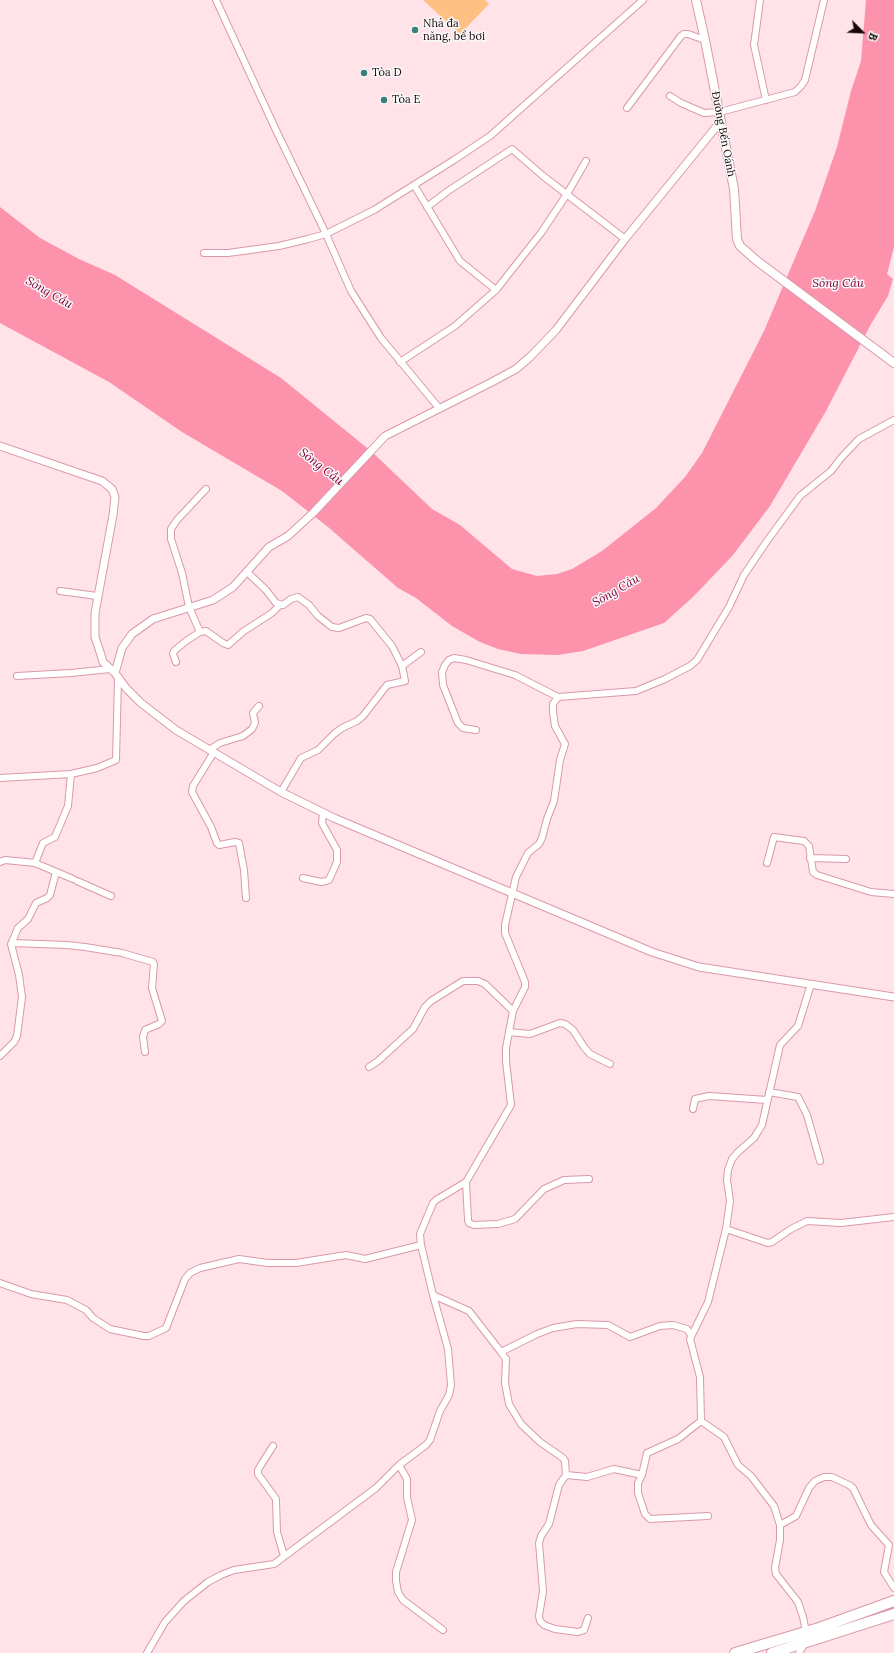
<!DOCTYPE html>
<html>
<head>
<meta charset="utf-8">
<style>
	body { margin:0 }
	#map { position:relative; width:894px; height:1653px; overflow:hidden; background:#ffe3e8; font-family:Lora,serif }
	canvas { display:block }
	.north { position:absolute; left:842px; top:12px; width:40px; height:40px; -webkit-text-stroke:3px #f8f8f8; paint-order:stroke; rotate:114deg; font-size:11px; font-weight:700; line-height:16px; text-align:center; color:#19040a }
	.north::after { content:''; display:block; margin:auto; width:14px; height:18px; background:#19040a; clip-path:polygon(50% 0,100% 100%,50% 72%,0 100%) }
</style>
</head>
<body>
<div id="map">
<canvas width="894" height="1653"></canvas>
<div class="north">B</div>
</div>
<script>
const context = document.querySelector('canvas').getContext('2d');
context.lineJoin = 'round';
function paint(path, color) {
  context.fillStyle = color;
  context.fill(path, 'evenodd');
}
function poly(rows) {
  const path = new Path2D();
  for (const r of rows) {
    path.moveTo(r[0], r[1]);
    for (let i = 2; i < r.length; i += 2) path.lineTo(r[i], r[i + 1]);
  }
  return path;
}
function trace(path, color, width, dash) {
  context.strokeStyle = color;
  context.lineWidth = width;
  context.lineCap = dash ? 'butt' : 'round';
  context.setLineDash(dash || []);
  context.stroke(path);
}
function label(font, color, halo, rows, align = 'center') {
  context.font = font + ' Lora,serif';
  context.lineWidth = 3;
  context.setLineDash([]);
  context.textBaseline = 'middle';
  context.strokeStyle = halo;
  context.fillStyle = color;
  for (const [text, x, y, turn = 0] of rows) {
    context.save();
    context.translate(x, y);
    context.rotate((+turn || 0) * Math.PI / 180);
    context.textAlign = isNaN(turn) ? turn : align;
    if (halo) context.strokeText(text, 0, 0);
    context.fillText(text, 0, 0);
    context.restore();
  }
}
const green = poly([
	[423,0,485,0,489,4,460,34]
]);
const water = poly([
	[866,0,894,0,894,247,887,274,893,279,888,296,871,324,826,411,770,506,733,555,693,597,664,623,583,651,558,655,521,654,498,649,480,642,452,626,416,598,398,588,328,527,282,491,182,432,109,382,0,323,0,207,40,238,79,259,115,275,281,378,372,452,432,509,460,525,512,569,537,576,557,574,572,569,602,551,656,508,685,477,702,453,764,331,815,211,837,147,851,91,861,61]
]);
const minor = poly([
	[216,0,275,128,326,234,351,291,381,338,439,408],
	[760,0,754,45,766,100],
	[670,96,681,103,704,113,720,112,795,92,801,86,805,80,824,0],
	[627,108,681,36,684,34,688,34,705,40],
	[414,185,460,261,496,290],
	[427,207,448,191,512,149,543,176,625,239],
	[204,253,228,253,279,246,308,239,326,234,374,210,454,160,490,136,643,0],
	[400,362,455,326,496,290,541,233,567,194,586,161],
	[247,572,266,590,276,603,283,605,291,599,298,597,309,605,318,616,332,627,339,628,366,618,370,619,392,646,402,666],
	[60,591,97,596],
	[200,632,189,607,182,573,171,539,171,529,177,520,206,489],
	[176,662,173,654,174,651,186,641,200,632,206,631,223,643,228,645,244,631,272,613,280,605],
	[17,676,71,673,110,669],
	[476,730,463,728,458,723,443,685,442,672,445,665,449,660,454,658,466,660,515,675,558,697,636,691,665,679,690,666,697,660,729,607,744,575,767,541,800,496,831,471,841,458,859,439,894,420],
	[209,750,220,743,243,736,252,729,255,723,253,713,259,706],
	[214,752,193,786,192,792,211,827,217,843,219,845,235,842,239,843,244,870,246,898],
	[0,778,71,774,97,768,116,760,118,679],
	[281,792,301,758,318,750,334,734,342,728,357,721,363,716,387,685,405,681,402,666,421,652],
	[810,858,846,859],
	[0,862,5,860,35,863,73,879],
	[35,863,43,843,55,837,68,806,71,774],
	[767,863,774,837,804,841,809,846,813,872,817,875,871,892,894,894],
	[303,878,321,882,326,881,329,880,337,862,337,850,322,823,323,813],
	[77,881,111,896],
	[12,943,67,945,85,947,122,953,153,962,154,964,152,988,162,1021,159,1024,145,1030,143,1037,145,1052],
	[509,1032,530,1034,560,1023,565,1024,573,1030,584,1047,590,1054,610,1064],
	[0,1056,14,1042,17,1036,22,997,19,975,11,944,12,942,18,928,28,919,36,903,47,898,50,895,56,872],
	[369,1067,378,1061,413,1029,425,1007,431,1001,463,981,478,981,485,984,513,1011],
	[769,1092,798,1097,807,1115,820,1161],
	[693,1109,695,1099,709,1096,767,1100],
	[466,1182,468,1220,469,1223,474,1225,498,1224,515,1219,544,1189,564,1180,589,1179],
	[726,1229,768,1243,772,1242,791,1229,807,1221,841,1223,894,1217],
	[0,1283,31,1294,67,1300,86,1310,93,1318,110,1329,144,1336,149,1336,166,1328,185,1279,190,1273,200,1268,239,1259,268,1263,296,1263,346,1255,365,1259,421,1245],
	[433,1295,469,1311,501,1352,506,1359,505,1383,509,1404,521,1424,540,1442,563,1458,565,1461,566,1475,559,1485,549,1524,541,1536,539,1543,543,1591,539,1616,540,1621,544,1625,555,1629,578,1632,584,1630,588,1618],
	[501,1352,537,1334,553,1328,577,1324,608,1325,630,1337,660,1326,673,1325,687,1329,691,1335],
	[701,1421,678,1439,647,1453,642,1475,638,1483,638,1493,645,1514,650,1519,708,1516],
	[273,1446,261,1465,258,1470,258,1474,276,1499,277,1532,284,1556],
	[399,1465,407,1479,407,1497,412,1520,396,1572,396,1581,398,1592,403,1600,443,1630],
	[566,1475,587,1477,614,1469,642,1475],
	[780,1525,796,1516,809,1488,815,1481,824,1477,832,1477,849,1485,853,1488,871,1525,889,1545,884,1572,894,1588],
	[806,1632,803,1617,798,1602,776,1574,775,1568,780,1540,780,1525,774,1506,751,1476,738,1465,724,1437,701,1421,700,1377,690,1339,708,1302,726,1229,730,1201,727,1180,728,1170,732,1159,738,1152,754,1138,762,1125,780,1045,798,1026,811,984],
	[147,1653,165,1622,184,1601,208,1582,221,1575,234,1570,274,1564,376,1488,399,1465,426,1445,430,1440,440,1411,449,1395,451,1385,448,1349,433,1295,421,1245,420,1234,433,1203,436,1200,466,1182,511,1105,506,1061,506,1048,513,1011,525,987,525,982,505,933,505,925,516,877,528,853,539,844,542,838,547,819,554,801,560,760,565,744,555,726,553,712,553,704,558,697],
	[799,1653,805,1643]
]);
const tertiary = poly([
	[0,446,102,481,112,489,115,497,113,515,95,613,95,637,100,652,103,662,115,673,126,688,141,703,176,730,281,792,334,818,652,952,699,967,894,997],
	[115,673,122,648,132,634,153,619,213,600,233,587,269,547,288,536,313,513,385,436,492,382,516,369,530,357,556,330,625,239,721,121]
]);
const secondary = poly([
	[696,0,705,40,734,189,737,239,740,246,757,261,894,363]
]);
const trunk = poly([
	[735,1653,819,1628,894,1601],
	[772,1653,894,1614]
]);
const markers = [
	[415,30,4,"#3a8078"],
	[364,73,4,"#3a8078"],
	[384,100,4,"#3a8078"]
];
const poiNames = [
	["Nhà đa",423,24],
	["năng, bể bơi",423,37],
	["Tòa D",372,73],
	["Tòa E",392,100]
];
const streetNames = [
	["Đường Bến Oánh",723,134,79]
];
const waterNames = [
	["Sông Cầu",838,284],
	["Sông Cầu",49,293,30],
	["Sông Cầu",321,467,38],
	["Sông Cầu",616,591,-30]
];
paint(green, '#ffc083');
paint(water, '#fc92ac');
trace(minor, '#da99a7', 8);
trace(tertiary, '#da99a7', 9);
trace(secondary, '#da99a7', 10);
trace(trunk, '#da99a7', 12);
trace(minor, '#fff', 6);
trace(tertiary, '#fff', 7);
trace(secondary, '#fff', 8);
trace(trunk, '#fff', 10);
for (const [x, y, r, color] of markers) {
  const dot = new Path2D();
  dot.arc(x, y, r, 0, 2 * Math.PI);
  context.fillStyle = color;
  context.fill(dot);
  trace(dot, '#f8f8f8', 1.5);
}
label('11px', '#19040a', '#f8f8f8', poiNames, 'left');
label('11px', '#19040a', '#f8f8f8', streetNames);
label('italic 12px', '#86003c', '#f8f8f8', waterNames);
</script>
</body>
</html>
